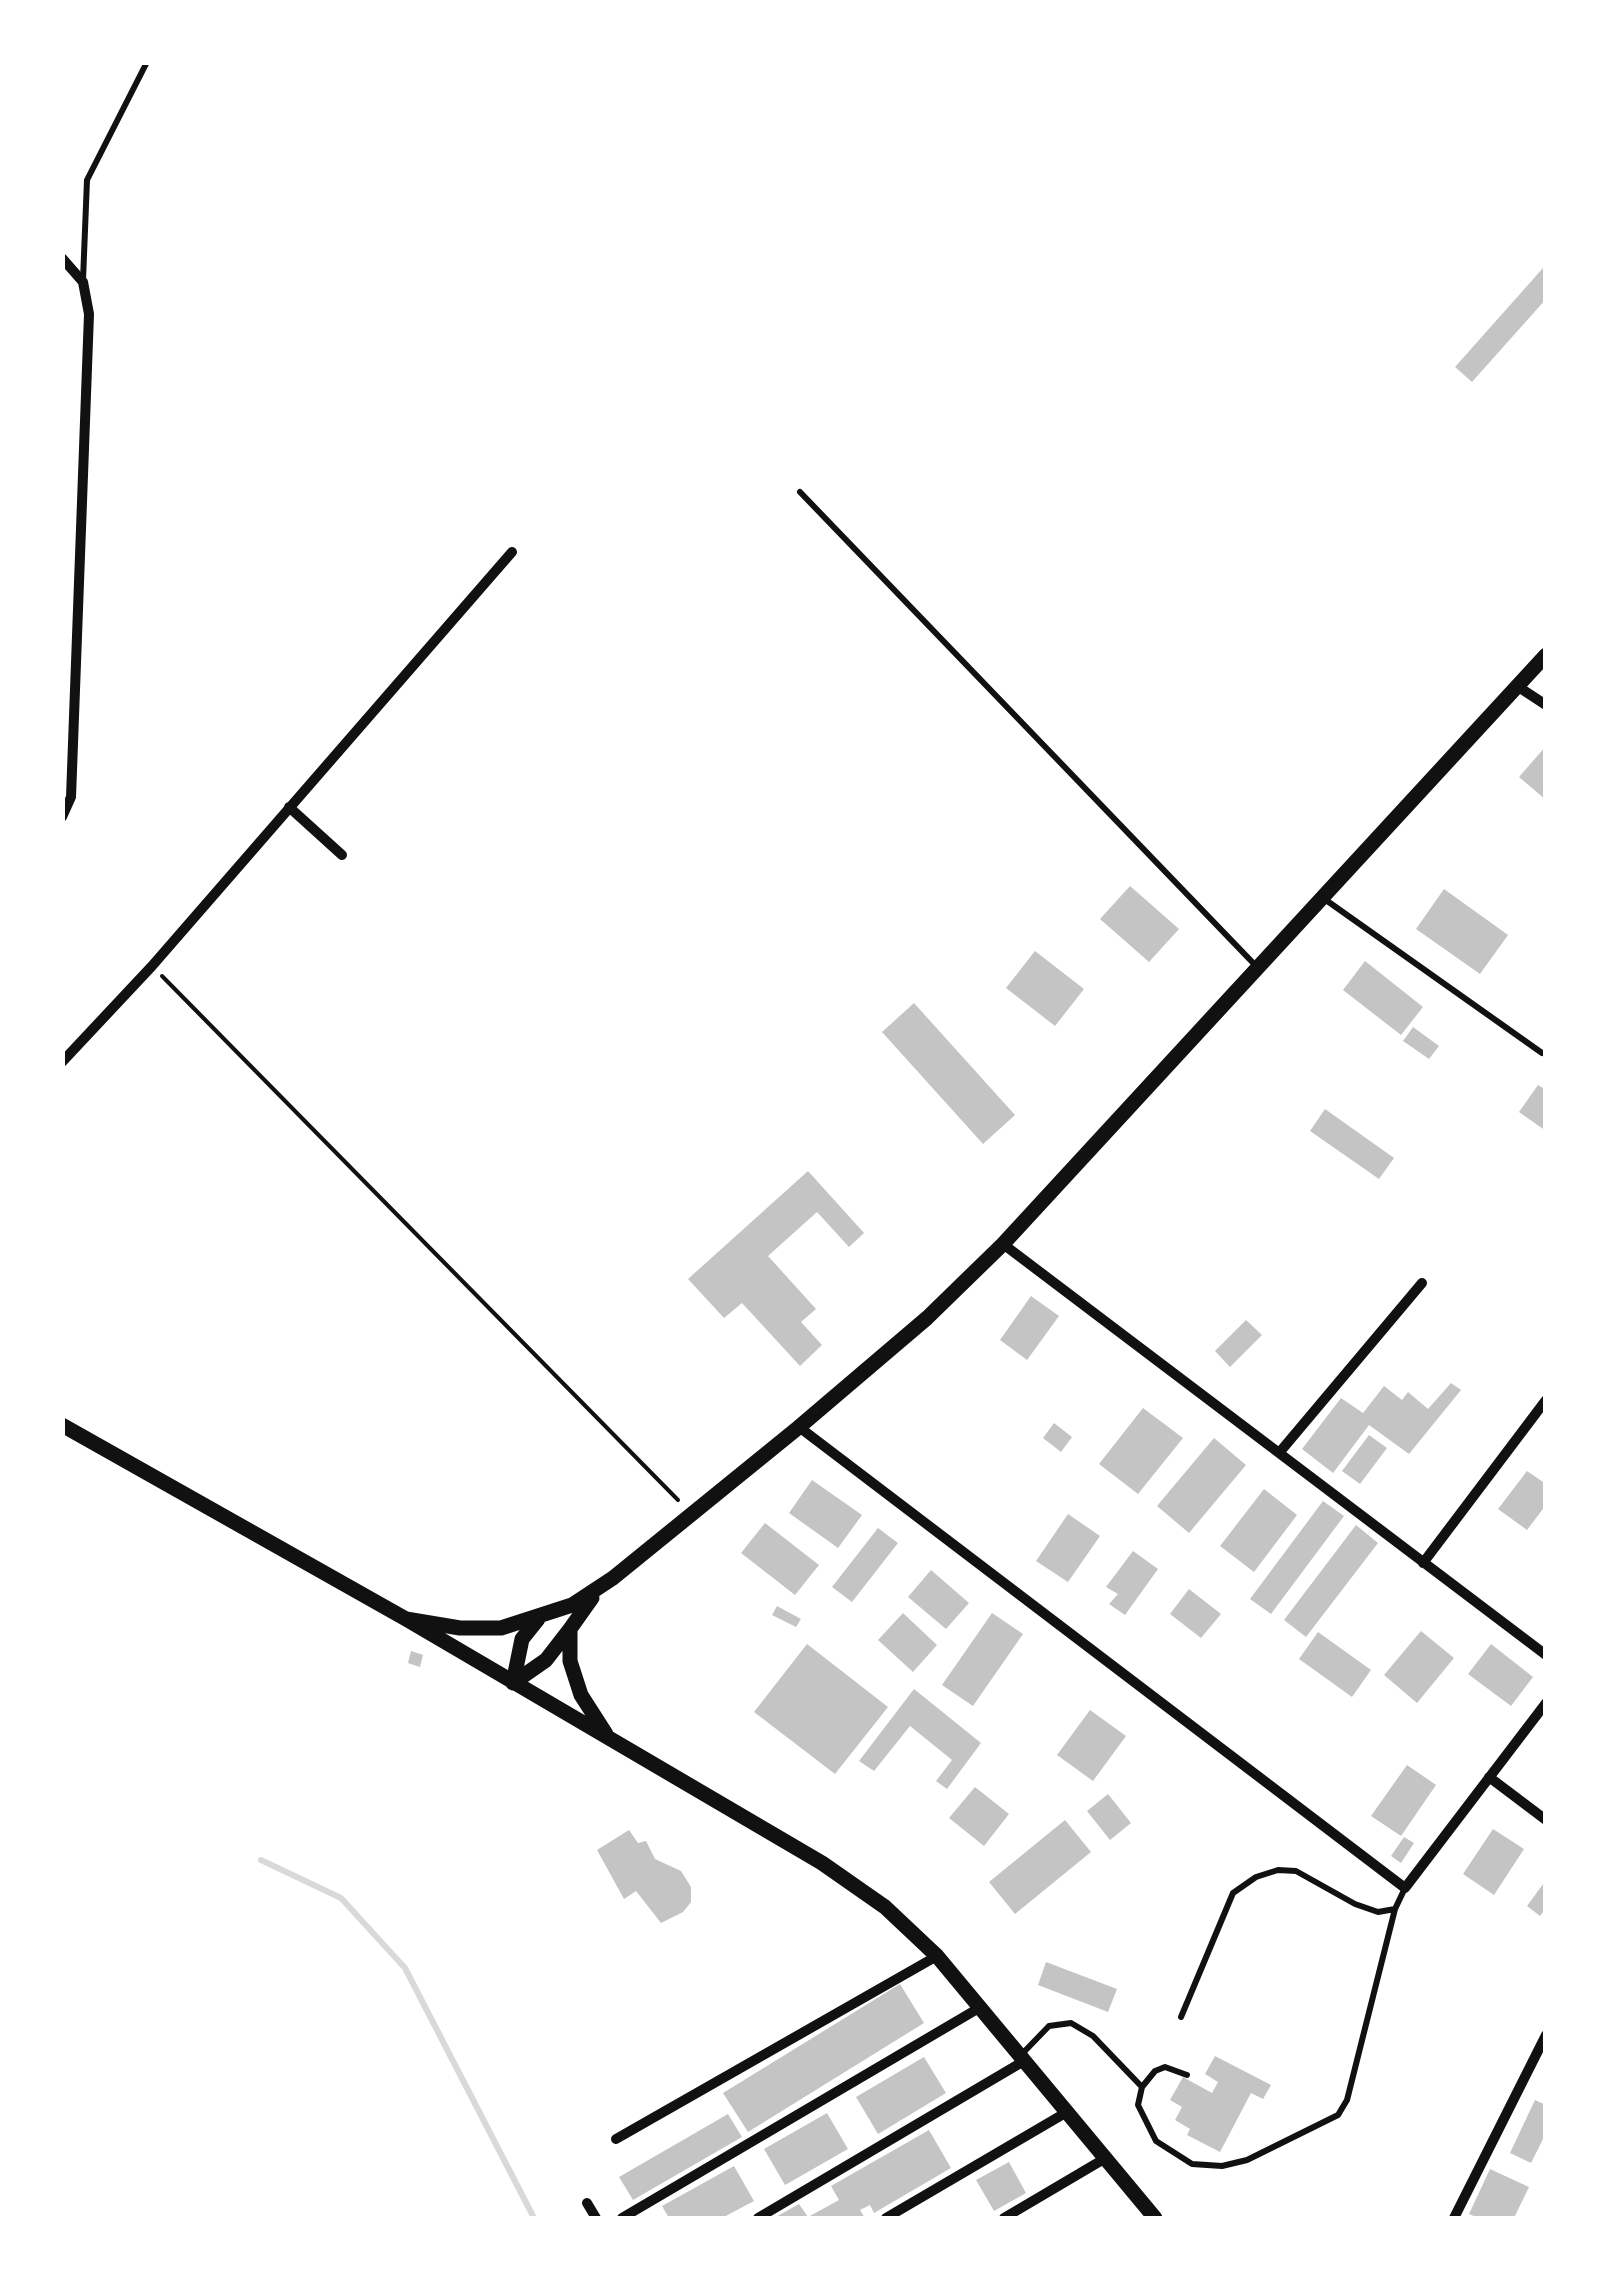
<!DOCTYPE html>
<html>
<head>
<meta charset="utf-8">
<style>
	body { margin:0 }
	#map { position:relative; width:1608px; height:2281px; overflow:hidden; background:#fff; font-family:"DejaVu Sans",sans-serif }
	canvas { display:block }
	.frame { position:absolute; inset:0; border:65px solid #fff; pointer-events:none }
</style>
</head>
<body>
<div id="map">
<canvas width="1608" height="2281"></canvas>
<div class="frame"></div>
</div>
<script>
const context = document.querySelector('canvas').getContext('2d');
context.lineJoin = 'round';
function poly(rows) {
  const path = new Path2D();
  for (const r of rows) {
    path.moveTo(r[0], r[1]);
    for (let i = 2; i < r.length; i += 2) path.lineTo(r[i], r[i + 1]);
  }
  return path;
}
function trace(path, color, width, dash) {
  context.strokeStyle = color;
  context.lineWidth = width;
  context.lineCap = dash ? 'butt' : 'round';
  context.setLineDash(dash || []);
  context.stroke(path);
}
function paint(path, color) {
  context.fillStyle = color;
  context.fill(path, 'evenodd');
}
const stream = poly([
	[261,1860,341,1898,405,1968,534,2218]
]);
const building = poly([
	[1543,268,1546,299,1472,382,1455,367],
	[1546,746,1546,800,1519,777],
	[1130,886,1179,929,1149,962,1100,919],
	[1444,889,1508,935,1480,974,1416,929],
	[1035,951,1084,989,1055,1026,1006,988],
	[1365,961,1423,1007,1401,1035,1343,990],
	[914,1003,1015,1115,983,1144,882,1032],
	[1413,1027,1439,1046,1429,1059,1403,1041],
	[1538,1085,1546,1090,1546,1131,1519,1112],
	[1325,1109,1394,1158,1379,1179,1310,1131],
	[808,1171,864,1233,849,1247,817,1212,768,1256,816,1309,801,1322,822,1345,800,1366,742,1303,724,1318,688,1279],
	[1031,1296,1059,1316,1027,1360,1000,1340],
	[1246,1320,1262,1335,1230,1367,1215,1351],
	[1451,1383,1461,1390,1409,1454,1369,1425,1333,1473,1302,1449,1341,1398,1363,1413,1384,1386,1402,1400,1408,1392,1428,1409],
	[1143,1408,1183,1438,1138,1494,1099,1464],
	[1054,1423,1072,1437,1061,1452,1043,1438],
	[1369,1435,1387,1448,1360,1484,1342,1471],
	[1214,1438,1246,1465,1189,1533,1157,1506],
	[1527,1471,1546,1484,1546,1505,1527,1530,1498,1509],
	[812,1480,862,1515,838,1548,789,1513],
	[1264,1489,1297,1515,1254,1572,1220,1546],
	[1323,1501,1344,1516,1271,1614,1250,1599],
	[1068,1514,1100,1536,1068,1582,1036,1561],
	[765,1523,819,1565,795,1595,741,1553],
	[1356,1525,1378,1543,1306,1637,1284,1620],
	[878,1528,898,1543,852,1602,832,1587],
	[1133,1551,1158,1569,1125,1615,1109,1604,1118,1594,1106,1587],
	[931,1570,969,1603,946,1629,908,1597],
	[1189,1589,1221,1614,1201,1638,1170,1614],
	[777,1606,801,1619,796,1627,772,1615],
	[903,1613,937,1645,913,1672,878,1640],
	[992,1613,1023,1634,973,1706,942,1685],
	[1421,1631,1454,1658,1417,1703,1384,1675],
	[1318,1632,1371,1670,1352,1697,1299,1659],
	[807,1644,888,1707,835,1774,754,1712],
	[1491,1644,1533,1677,1511,1706,1468,1674],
	[411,1651,423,1655,420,1667,408,1663],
	[914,1689,981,1743,947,1789,936,1781,952,1760,910,1726,874,1771,859,1761],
	[1090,1710,1126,1736,1093,1781,1057,1755],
	[1407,1765,1436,1785,1401,1836,1371,1816],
	[975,1787,1009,1814,984,1846,949,1818],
	[1108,1794,1131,1823,1110,1840,1087,1811],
	[1065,1820,1091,1852,1015,1914,989,1882],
	[1493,1829,1524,1849,1494,1895,1463,1874],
	[629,1830,638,1843,646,1841,655,1859,681,1871,691,1887,691,1902,683,1912,661,1923,636,1891,624,1899,597,1850],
	[1404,1837,1414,1843,1401,1863,1391,1856],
	[1546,1880,1546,1908,1540,1916,1527,1906],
	[1046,1962,1117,1989,1108,2012,1038,1985],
	[900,1984,924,2023,748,2132,723,2093],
	[1215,2056,1271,2085,1263,2099,1251,2093,1220,2152,1187,2135,1190,2129,1175,2120,1182,2107,1170,2100,1183,2077,1212,2093,1218,2082,1205,2074],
	[924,2057,946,2093,878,2134,856,2097],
	[1535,2100,1546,2105,1546,2133,1531,2163,1510,2153],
	[827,2113,848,2149,785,2185,764,2149],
	[728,2114,742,2137,633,2200,619,2177],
	[929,2130,951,2168,874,2213,870,2205,860,2210,865,2218,774,2218,799,2204,808,2217,839,2200,831,2186],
	[1009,2162,1026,2193,994,2211,976,2180],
	[734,2166,754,2201,722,2218,669,2218,662,2206],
	[1490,2169,1529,2187,1514,2218,1479,2218,1469,2214]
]);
const path = poly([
	[162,976,678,1500]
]);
const service = poly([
	[83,280,87,180,147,62],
	[800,492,1257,967],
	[1323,898,1542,1053],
	[1181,2017,1233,1893,1256,1877,1278,1870,1296,1871,1355,1904,1378,1912,1395,1909],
	[1021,2055,1049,2026,1071,2023,1093,2036,1142,2087],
	[1187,2075,1165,2067,1155,2071,1142,2087,1138,2105,1156,2141,1192,2164,1222,2166,1247,2160,1338,2115,1347,2100,1395,1909,1405,1888]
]);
const minor = poly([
	[62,258,83,282,89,314,71,797,62,817],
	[1517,686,1546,705],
	[289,807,342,855],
	[62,1062,152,966,512,552],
	[1003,1244,1546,1655],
	[799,1427,1405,1888,1546,1703],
	[1279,1453,1422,1283],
	[1423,1563,1546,1400],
	[1489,1777,1546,1820],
	[616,2139,937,1956],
	[587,2203,596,2218],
	[622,2218,979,2008],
	[758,2218,1024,2061],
	[886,2218,1067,2112],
	[1004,2218,1104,2159],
	[1454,2218,1546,2035]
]);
const tertiary = poly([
	[62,1425,406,1619,822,1863,885,1907,937,1956,1155,2218],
	[592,1598,570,1629,570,1661,581,1695,606,1734],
	[406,1619,460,1628,501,1628,572,1605,613,1578,799,1427,927,1318,1003,1244,1546,655],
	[513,1683,546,1660,570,1629],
	[513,1683,522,1639,538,1619]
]);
trace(stream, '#d9d9d9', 6);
paint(building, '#c4c4c4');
trace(path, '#111', 4);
trace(service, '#111', 6);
trace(minor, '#111', 10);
trace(tertiary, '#111', 15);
</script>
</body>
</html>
